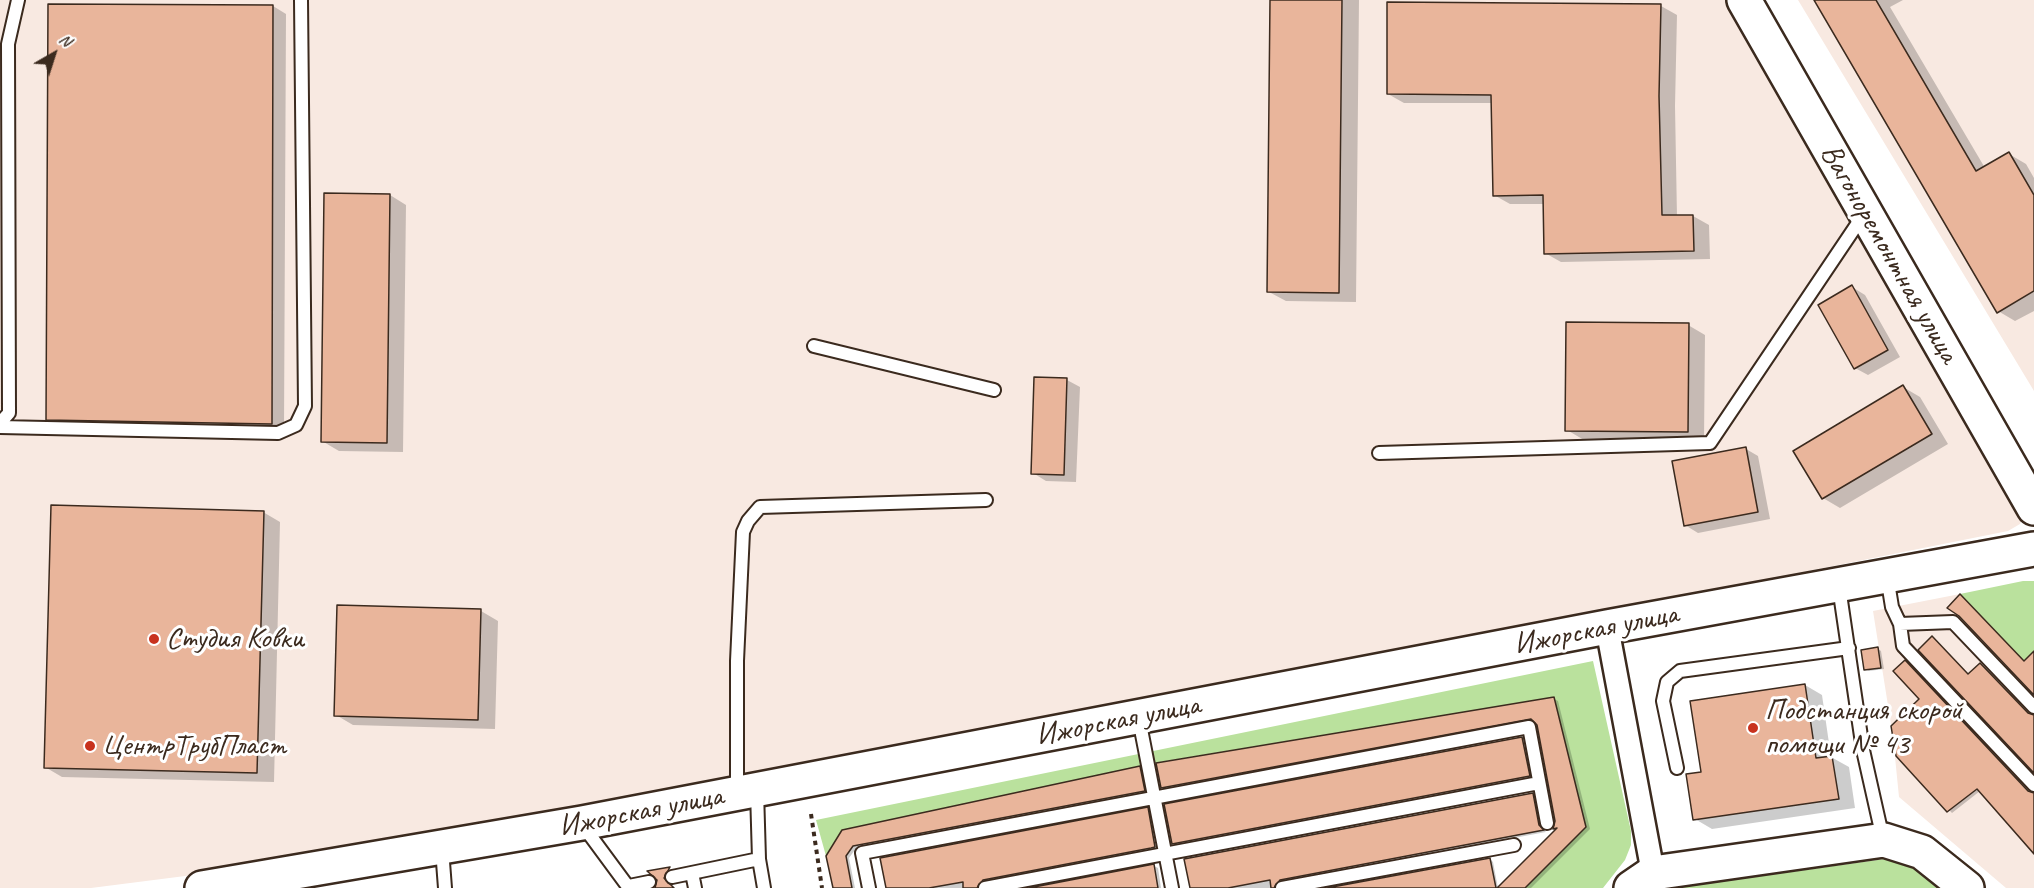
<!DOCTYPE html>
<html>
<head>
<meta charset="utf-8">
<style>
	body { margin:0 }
	#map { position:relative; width:2034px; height:888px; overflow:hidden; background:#fff; font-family:Caveat,sans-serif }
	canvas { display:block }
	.north { position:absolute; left:24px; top:24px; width:60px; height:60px; -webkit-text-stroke:4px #fff; paint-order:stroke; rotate:39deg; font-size:16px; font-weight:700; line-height:24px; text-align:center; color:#3b2a1e }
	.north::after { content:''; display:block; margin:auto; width:21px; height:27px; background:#3b2a1e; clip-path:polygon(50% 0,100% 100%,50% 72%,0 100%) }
</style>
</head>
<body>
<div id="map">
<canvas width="2034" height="888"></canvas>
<div class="north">N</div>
</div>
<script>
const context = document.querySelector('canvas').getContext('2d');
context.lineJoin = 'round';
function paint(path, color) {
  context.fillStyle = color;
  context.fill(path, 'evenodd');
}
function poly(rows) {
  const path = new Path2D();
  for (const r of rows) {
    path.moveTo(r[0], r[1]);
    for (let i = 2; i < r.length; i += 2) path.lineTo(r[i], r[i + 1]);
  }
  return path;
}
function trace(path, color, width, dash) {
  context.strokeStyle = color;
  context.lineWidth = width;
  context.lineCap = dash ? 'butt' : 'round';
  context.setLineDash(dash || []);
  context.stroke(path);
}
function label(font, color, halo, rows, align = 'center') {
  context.font = font + ' Caveat,sans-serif';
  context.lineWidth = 6;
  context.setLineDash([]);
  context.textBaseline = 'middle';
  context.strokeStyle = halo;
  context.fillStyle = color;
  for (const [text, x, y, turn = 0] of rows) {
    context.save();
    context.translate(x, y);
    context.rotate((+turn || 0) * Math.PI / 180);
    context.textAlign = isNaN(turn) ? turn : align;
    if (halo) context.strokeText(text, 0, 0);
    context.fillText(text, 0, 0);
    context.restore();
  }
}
const built = poly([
	[0,0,1728,0,2023,517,2020,524,2008,531,1285,676,295,862,91,888,0,888],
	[1798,0,2034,0,2034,391],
	[1960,594,2034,672,2034,888,2006,888,1899,797,1893,737,1873,611]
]);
const green = poly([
	[2023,581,2034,581,2034,672,1960,594],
	[1593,661,1631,831,1631,845,1625,860,1603,888,1525,888,1586,827,1554,697,1160,762,843,830,826,856,816,820],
	[1892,858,1903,859,1946,888,1674,888]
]);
const shadow = poly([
	[1272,0,1359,0,1356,302,1286,301,1269,292],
	[1815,0,1903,0,1890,7,1985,168,2009,154,2026,164,2034,178,2034,311,2015,321,1998,311],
	[49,5,273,6,286,14,284,430,61,426,48,419],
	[1661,6,1677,15,1675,106,1677,217,1693,216,1709,225,1710,259,1561,262,1545,253,1544,204,1510,204,1494,195,1492,103,1404,103,1388,94],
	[390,195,406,205,403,452,339,451,322,441],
	[1852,287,1865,295,1900,357,1868,375,1855,368],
	[1688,325,1705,335,1704,441,1584,440,1567,430],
	[1067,380,1080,387,1076,482,1046,481,1033,473],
	[1903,387,1920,397,1948,444,1840,508,1823,498,1795,452],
	[1746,449,1758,456,1770,519,1698,533,1685,525],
	[263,512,280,522,274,782,62,777,45,767],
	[481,611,498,621,495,729,353,725,336,715],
	[1933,638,1969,675,1981,665,1984,667,2034,716,2034,771],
	[1878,649,1881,651,1884,669,1869,671,1865,669],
	[1909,664,2030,793,2034,794,2034,852,1980,791,1952,813,1897,755,1921,700],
	[1805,685,1822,695,1831,757,1849,767,1855,808,1712,829,1695,819,1703,773],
	[1554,699,1558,701,1590,829,1531,888,1499,888,1557,830,1555,828,1557,822,1539,725,1535,721,1166,789,1162,787],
	[1522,738,1526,740,1533,778,1177,845,1173,843],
	[1140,768,1143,770,1148,793,857,847,849,858,855,888,835,888,843,831],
	[1533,794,1536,796,1542,828,1546,832,1284,881,1280,888,1191,888],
	[1148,809,1151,811,1159,848,988,881,981,888,887,888],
	[1490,859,1493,862,1498,888,1336,888],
	[1154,866,1158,868,1161,888,1037,888],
	[670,869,676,872,670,883,675,888,656,888,659,881,650,872]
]);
const building = poly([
	[1270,0,1342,0,1339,293,1267,292,1270,0],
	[1814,0,1876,0,1976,171,2009,152,2034,195,2034,291,1997,313,1814,0],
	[1387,2,1661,4,1659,96,1662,215,1693,215,1694,251,1544,254,1543,195,1493,196,1491,95,1387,94,1387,2],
	[48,4,273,5,272,424,46,420,48,4],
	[324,193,390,194,387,443,321,442,324,193],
	[1852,285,1888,350,1854,369,1818,305,1852,285],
	[1566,322,1689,323,1688,432,1565,431,1566,322],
	[1034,377,1067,378,1064,475,1031,474,1034,377],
	[1903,385,1932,434,1822,499,1793,451,1903,385],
	[1746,447,1758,512,1684,526,1672,461,1746,447],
	[51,505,264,511,257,773,44,768,51,505],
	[1960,594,2024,661,2034,651,2034,695,1959,616,1947,608,1960,594],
	[337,605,481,609,478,720,334,716,337,605],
	[1932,636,1968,674,1980,663,2028,713,2034,715,2034,773,1918,650,1932,636],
	[1878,647,1881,668,1864,670,1861,650,1878,647],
	[1905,660,2028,791,2034,793,2034,854,1977,789,1947,812,1896,756,1891,726,1919,699,1893,671,1905,660],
	[1805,684,1816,758,1832,756,1839,799,1693,820,1686,774,1701,772,1690,701,1805,684],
	[1554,697,1586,827,1525,888,1497,888,1557,828,1553,829,1555,821,1537,725,1531,719,1161,788,1156,763,1554,697],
	[1522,737,1530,776,1172,844,1164,804,1522,737],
	[1140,766,1145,791,853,846,846,856,852,888,833,888,826,856,842,830,1140,766],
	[1533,793,1539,825,1544,830,1280,880,1274,888,1271,888,1270,880,1228,888,1190,888,1184,859,1533,793],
	[1148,807,1155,847,1151,848,983,880,977,888,963,888,963,882,929,888,886,888,880,858,1148,807],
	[1490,858,1496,888,1327,888,1490,858],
	[1154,864,1158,888,1029,888,1154,864],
	[670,867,664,878,674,888,655,888,657,880,647,871,670,867]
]);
const path = poly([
	[811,814,822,888]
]);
const lane = poly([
	[814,346,994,390],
	[0,423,9,413,8,44,18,0],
	[0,427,278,433,296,425,305,406,301,0],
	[1379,453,1710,443,1864,214],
	[1887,576,1892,607,1900,624],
	[1839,587,1863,750,1883,839],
	[2034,707,1953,622,1900,624,1903,646,2034,785],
	[1139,719,1172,888],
	[1677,768,1663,701,1667,682,1680,671,1849,648],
	[757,791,759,859,764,888],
	[737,793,737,661,743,532,748,521,760,507,986,500],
	[584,827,629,888],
	[442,849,445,888],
	[692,873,695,888],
	[672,877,759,859],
	[629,886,649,882],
	[869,888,862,853,1529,727,1547,823],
	[985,888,1539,783],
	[1282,888,1514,845]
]);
const street = poly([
	[1607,627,1653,873]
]);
const secondary = poly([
	[1744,0,2034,508],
	[202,888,582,823,1607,627,2034,549],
	[1631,888,1653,873,1884,840,1922,852,1967,888]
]);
const markers = [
	[154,639,6,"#c8321e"],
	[1753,728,6,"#c8321e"],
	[90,746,6,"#c8321e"]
];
const streetNames = [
	["Вагоноремонтная улица",1889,254,60],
	["Ижорская улица",1596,630,-11],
	["Ижорская улица",1118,721,-11],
	["Ижорская улица",641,812,-11]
];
const poiNames = [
	["Студия Ковки",166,639],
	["Подстанция скорой",1765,711],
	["помощи № 43",1765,745],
	["ЦентрТрубПласт",102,746]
];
paint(built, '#f8e9e1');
paint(green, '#bae19d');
paint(shadow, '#0003');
paint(building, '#e9b59b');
trace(building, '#3b2a1e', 1.5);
trace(lane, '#3b2a1e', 16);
trace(street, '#3b2a1e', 27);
trace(secondary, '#3b2a1e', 38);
trace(path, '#3b2a1e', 4, [4.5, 4.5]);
trace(lane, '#fff', 12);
trace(street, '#fff', 22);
trace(secondary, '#fff', 33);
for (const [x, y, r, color] of markers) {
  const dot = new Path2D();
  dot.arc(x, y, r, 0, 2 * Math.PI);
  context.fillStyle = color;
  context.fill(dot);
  trace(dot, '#fff', 2);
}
label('30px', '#3b2a1e', '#fff', streetNames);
label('30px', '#3b2a1e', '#fff', poiNames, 'left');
</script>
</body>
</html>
